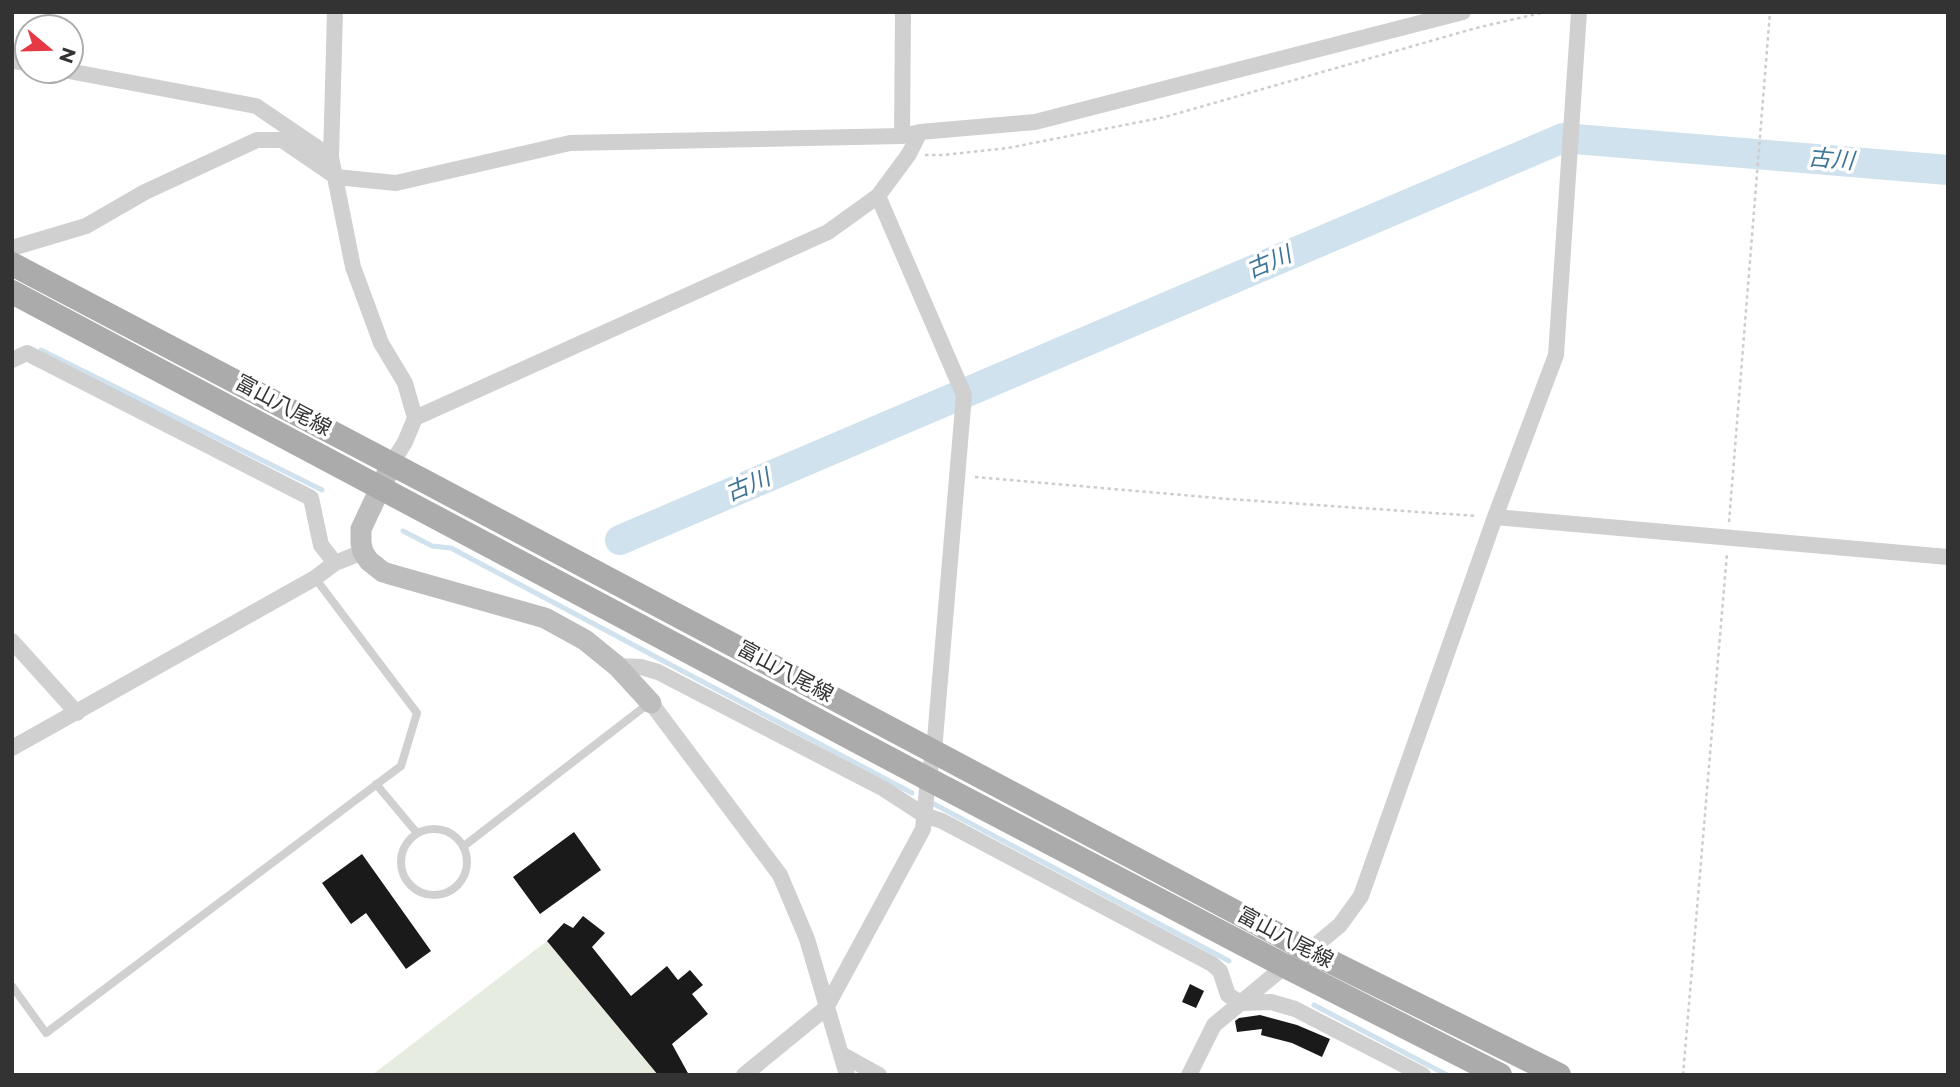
<!DOCTYPE html>
<html>
<head>
<meta charset="utf-8">
<style>
	body { margin:0 }
	#map { position:relative; width:1960px; height:1087px; overflow:hidden; background:#fff; font-family:Montserrat,sans-serif }
	canvas { display:block }
	.frame { position:absolute; inset:0; border:14px solid #333; pointer-events:none }
	.north { position:absolute; left:14px; top:14px; width:70px; height:70px; box-sizing:border-box; background:#fff; border:2px solid #adadad; border-radius:50%; rotate:109deg; font-size:19px; font-weight:700; line-height:28px; text-align:center; color:#333 }
	.north::after { content:''; display:block; margin:auto; width:24px; height:32px; background:#e63946; clip-path:polygon(50% 0,100% 100%,50% 72%,0 100%) }
</style>
</head>
<body>
<div id="map">
<canvas width="1960" height="1087"></canvas>
<div class="frame"></div>
<div class="north">N</div>
</div>
<script>
const context = document.querySelector('canvas').getContext('2d');
context.lineJoin = 'round';
function paint(path, color) {
  context.fillStyle = color;
  context.fill(path, 'evenodd');
}
function poly(rows) {
  const path = new Path2D();
  for (const r of rows) {
    if (r.length === 3) {
      path.moveTo(r[0] + r[2], r[1]);
      path.arc(r[0], r[1], r[2], 0, 2 * Math.PI);
      continue;
    }
    path.moveTo(r[0], r[1]);
    for (let i = 2; i < r.length; i += 2) path.lineTo(r[i], r[i + 1]);
  }
  return path;
}
function trace(path, color, width, dash) {
  context.strokeStyle = color;
  context.lineWidth = width;
  context.lineCap = dash ? 'butt' : 'round';
  context.setLineDash(dash || []);
  context.stroke(path);
}
function label(font, color, halo, rows, align = 'center') {
  context.font = font + ' Montserrat,"Noto Sans JP",sans-serif';
  context.lineWidth = 7;
  context.setLineDash([]);
  context.textBaseline = 'middle';
  context.strokeStyle = halo;
  context.fillStyle = color;
  for (const [text, x, y, turn = 0] of rows) {
    context.save();
    context.translate(x, y);
    context.rotate((+turn || 0) * Math.PI / 180);
    context.textAlign = isNaN(turn) ? turn : align;
    if (halo) context.strokeText(text, 0, 0);
    context.fillText(text, 0, 0);
    context.restore();
  }
}
const green = poly([
	[547,941,658,1075,372,1075]
]);
const stream = poly([
	[41,350,322,490],
	[403,531,432,546,451,548,912,793],
	[934,804,1229,961],
	[1314,1005,1447,1075]
]);
const river = poly([
	[620,540,1563,138,1948,170]
]);
const building = poly([
	[574,832,601,870,540,914,513,877],
	[362,854,431,951,406,969,366,913,351,924,322,883],
	[583,916,605,933,592,947,631,996,667,966,678,980,690,970,703,985,692,994,708,1014,672,1044,689,1075,658,1075,547,941,564,923,573,928],
	[1190,984,1204,991,1196,1008,1182,1002],
	[1260,1015,1297,1025,1330,1039,1322,1057,1292,1043,1261,1035,1262,1029,1237,1032,1235,1021,1239,1018]
]);
const path = poly([
	[925,155,943,155,1008,148,1165,117,1476,28,1545,12],
	[975,477,1229,499,1477,516],
	[1729,522,1770,12],
	[1683,1075,1727,553]
]);
const lane = poly([
	[376,784,417,833],
	[434,862,33],
	[464,846,648,704],
	[12,986,46,1033,401,766,417,713,315,578]
]);
const street = poly([
	[335,12,331,157,353,267,381,343,405,383,415,418,405,442,392,463],
	[12,61,28,63],
	[63,70,256,106,331,157],
	[902,136,903,12],
	[12,248,86,226,145,192,257,140,282,140,336,177,396,183,570,143,902,136,920,132,1035,122,1463,12],
	[12,360,27,353,311,498,321,545,335,563],
	[415,418,828,232,878,196,909,154,920,132],
	[1495,517,1948,557],
	[12,641,77,713],
	[617,666,641,667,658,672,884,789,924,815,942,821,1212,964,1220,971,1228,995,1241,1003,1271,1002,1295,1009,1423,1075],
	[651,703,780,875,807,939,847,1075],
	[12,748,315,578,335,563,363,552],
	[841,1054,879,1075],
	[744,1075,826,1008,923,829,928,779,934,751,964,395,878,196],
	[1189,1075,1214,1025,1285,966,1309,951,1340,925,1361,896,1495,517,1556,355,1579,12]
]);
const secondary = poly([
	[392,463,361,529,361,543,363,552,369,561,383,572,393,575,545,618,585,640,617,666,651,703]
]);
const primary = poly([
	[12,264,428,483,1309,951,1559,1075],
	[12,292,928,779,1285,966,1500,1075]
]);
const streetNames = [
	["富山八尾線",283,406,28],
	["富山八尾線",785,672,28],
	["富山八尾線",1285,938,28]
];
const waterNames = [
	["古川",1831,160,5],
	["古川",1269,263,-23],
	["古川",748,486,-23]
];
paint(green, '#e6ecdf');
trace(stream, '#cfe2ee', 5);
trace(river, '#cfe2ee', 30);
paint(building, '#1a1a1a');
trace(path, '#cdcdcd', 2.5, [3.5, 3.5]);
trace(lane, '#d0d0d0', 8);
trace(street, '#d0d0d0', 16);
trace(secondary, '#bdbdbd', 21);
trace(primary, '#ababab', 24);
label('21px', '#333', '#fff', streetNames);
label('italic 23px', '#3f7597', '#fff', waterNames);
</script>
</body>
</html>
